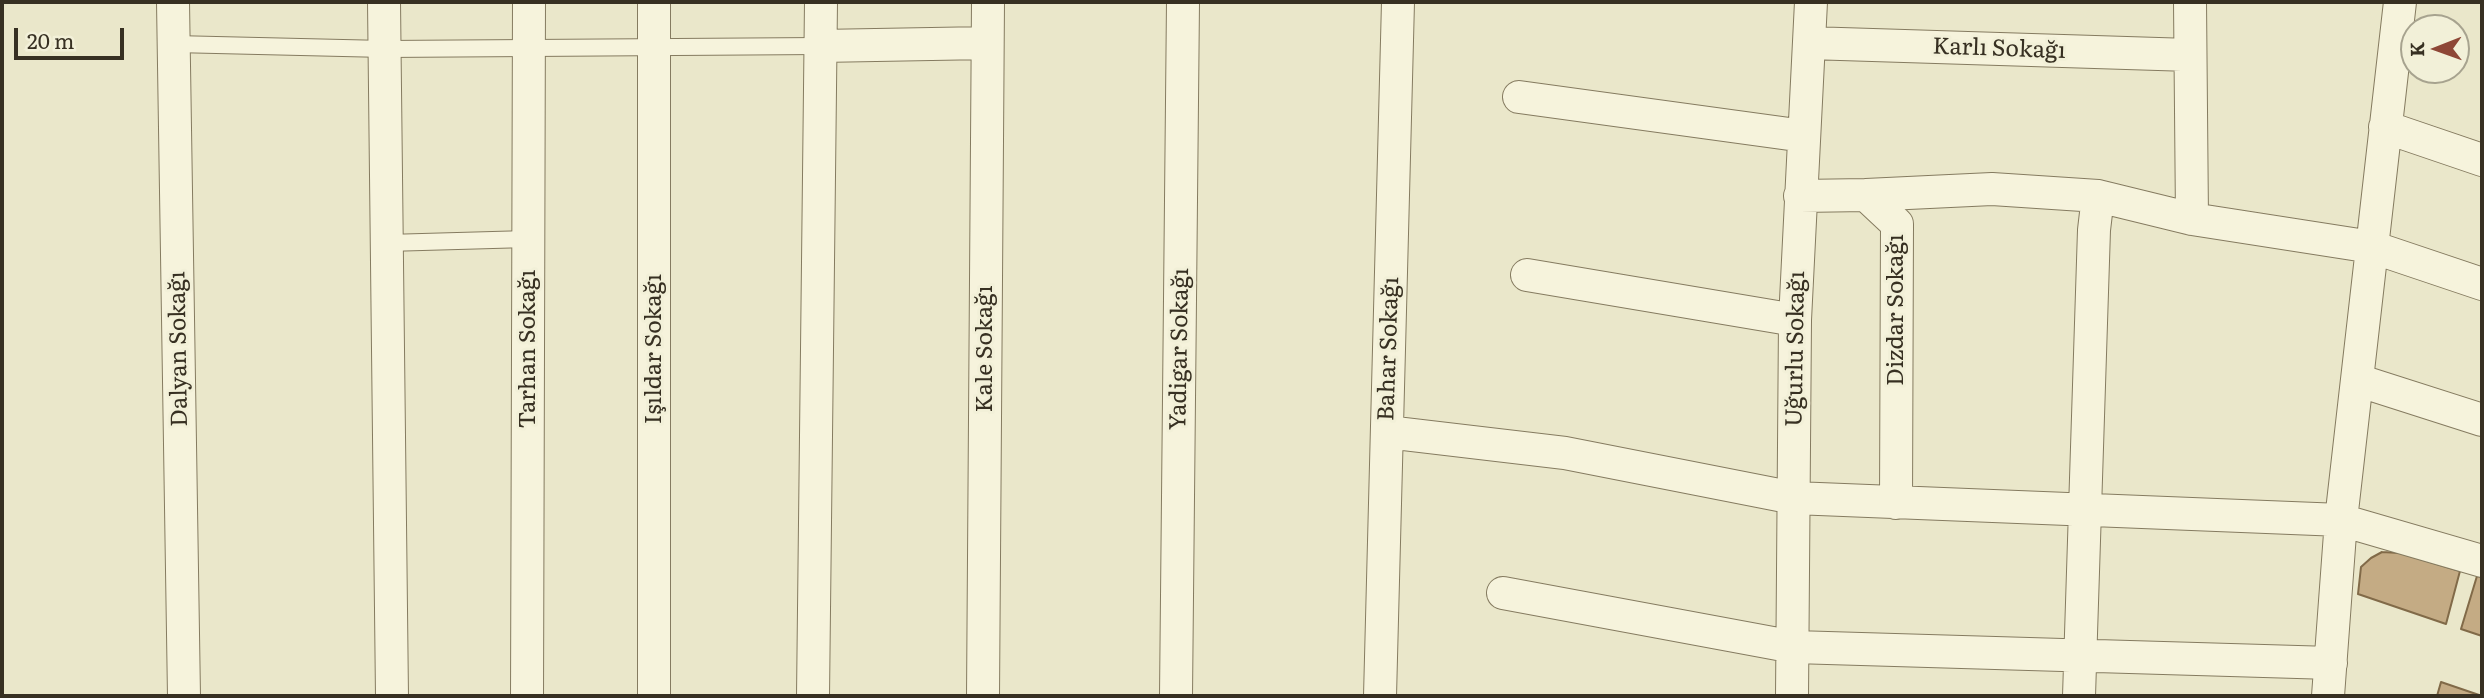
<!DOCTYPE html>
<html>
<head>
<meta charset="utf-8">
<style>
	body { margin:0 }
	#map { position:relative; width:2484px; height:698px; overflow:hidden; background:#eae7ca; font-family:Literata,serif }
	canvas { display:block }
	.frame { position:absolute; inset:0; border:4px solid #373022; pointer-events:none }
	.north { position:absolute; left:2400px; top:14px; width:70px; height:70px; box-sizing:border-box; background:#f2f0d8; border:2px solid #a7a38f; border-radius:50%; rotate:269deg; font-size:19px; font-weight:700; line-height:28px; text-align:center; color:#373022 }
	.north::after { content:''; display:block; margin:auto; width:24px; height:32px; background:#8e4736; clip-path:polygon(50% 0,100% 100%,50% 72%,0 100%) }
	.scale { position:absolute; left:14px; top:28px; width:110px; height:32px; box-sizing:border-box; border:4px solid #373022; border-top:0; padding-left:9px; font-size:21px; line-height:24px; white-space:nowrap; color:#373022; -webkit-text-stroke:5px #f2f0d8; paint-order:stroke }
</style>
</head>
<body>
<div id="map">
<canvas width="2484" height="698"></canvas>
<div class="frame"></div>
<div class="north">K</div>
<div class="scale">20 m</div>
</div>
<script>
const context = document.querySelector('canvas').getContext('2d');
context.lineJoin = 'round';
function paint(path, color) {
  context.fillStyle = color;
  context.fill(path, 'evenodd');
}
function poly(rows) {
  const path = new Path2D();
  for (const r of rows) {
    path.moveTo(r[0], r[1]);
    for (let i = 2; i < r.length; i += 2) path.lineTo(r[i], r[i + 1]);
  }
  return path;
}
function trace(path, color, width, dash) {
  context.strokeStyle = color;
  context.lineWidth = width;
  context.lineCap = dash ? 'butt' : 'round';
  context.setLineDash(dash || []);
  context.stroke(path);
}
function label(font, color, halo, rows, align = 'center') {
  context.font = font + ' Literata,serif';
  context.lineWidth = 6;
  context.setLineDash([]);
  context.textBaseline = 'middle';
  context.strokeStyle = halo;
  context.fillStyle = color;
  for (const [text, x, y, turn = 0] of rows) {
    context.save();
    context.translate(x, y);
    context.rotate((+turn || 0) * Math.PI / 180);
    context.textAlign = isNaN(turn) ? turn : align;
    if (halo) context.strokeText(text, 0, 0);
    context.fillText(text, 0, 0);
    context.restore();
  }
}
const building = poly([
	[2382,552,2400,553,2460,571,2446,624,2358,594,2361,567,2371,558,2382,552],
	[2477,576,2482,577,2482,636,2461,629,2477,576],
	[2441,682,2482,696,2437,696,2441,682]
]);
const service = poly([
	[174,44,385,49,820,46],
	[387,243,528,239]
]);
const minor = poly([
	[173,2,184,696],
	[384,2,392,696],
	[654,2,654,696],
	[2190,2,2192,219],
	[1809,43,2190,55],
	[820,46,987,43],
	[1519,97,1804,136],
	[2385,127,2482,160],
	[1866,195,1992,189,2098,196,2192,219,2372,247,2482,284],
	[1800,196,1866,195,1897,224,1896,503],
	[1527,275,1795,320],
	[2357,380,2482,420],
	[1387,432,1565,453,1794,498,2341,520,2482,561],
	[1503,593,1794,647,2331,663],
	[527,696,529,2],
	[813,696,821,2],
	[983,696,988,2],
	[1176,696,1183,2],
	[1380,696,1398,2],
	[1792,696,1795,320,1811,2],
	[2079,696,2094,230,2098,196],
	[2328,696,2341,520,2400,2]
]);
const streetNames = [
	["Karlı Sokağı",1999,49,2],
	["Dizdar Sokağı",1896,310,-90],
	["Dalyan Sokağı",179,349,-91],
	["Tarhan Sokağı",528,349,-90],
	["Işıldar Sokağı",654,349,-90],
	["Kale Sokağı",985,349,-90],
	["Yadigar Sokağı",1180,349,-89],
	["Bahar Sokağı",1389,349,-88],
	["Uğurlu Sokağı",1796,349,-89]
];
paint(building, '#c4ab84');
trace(building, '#816a48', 2);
trace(service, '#857b60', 18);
trace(minor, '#857b60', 34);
trace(service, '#f6f3dc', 16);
trace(minor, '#f6f3dc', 32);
label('23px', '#373022', '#f2f0d8', streetNames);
</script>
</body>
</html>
